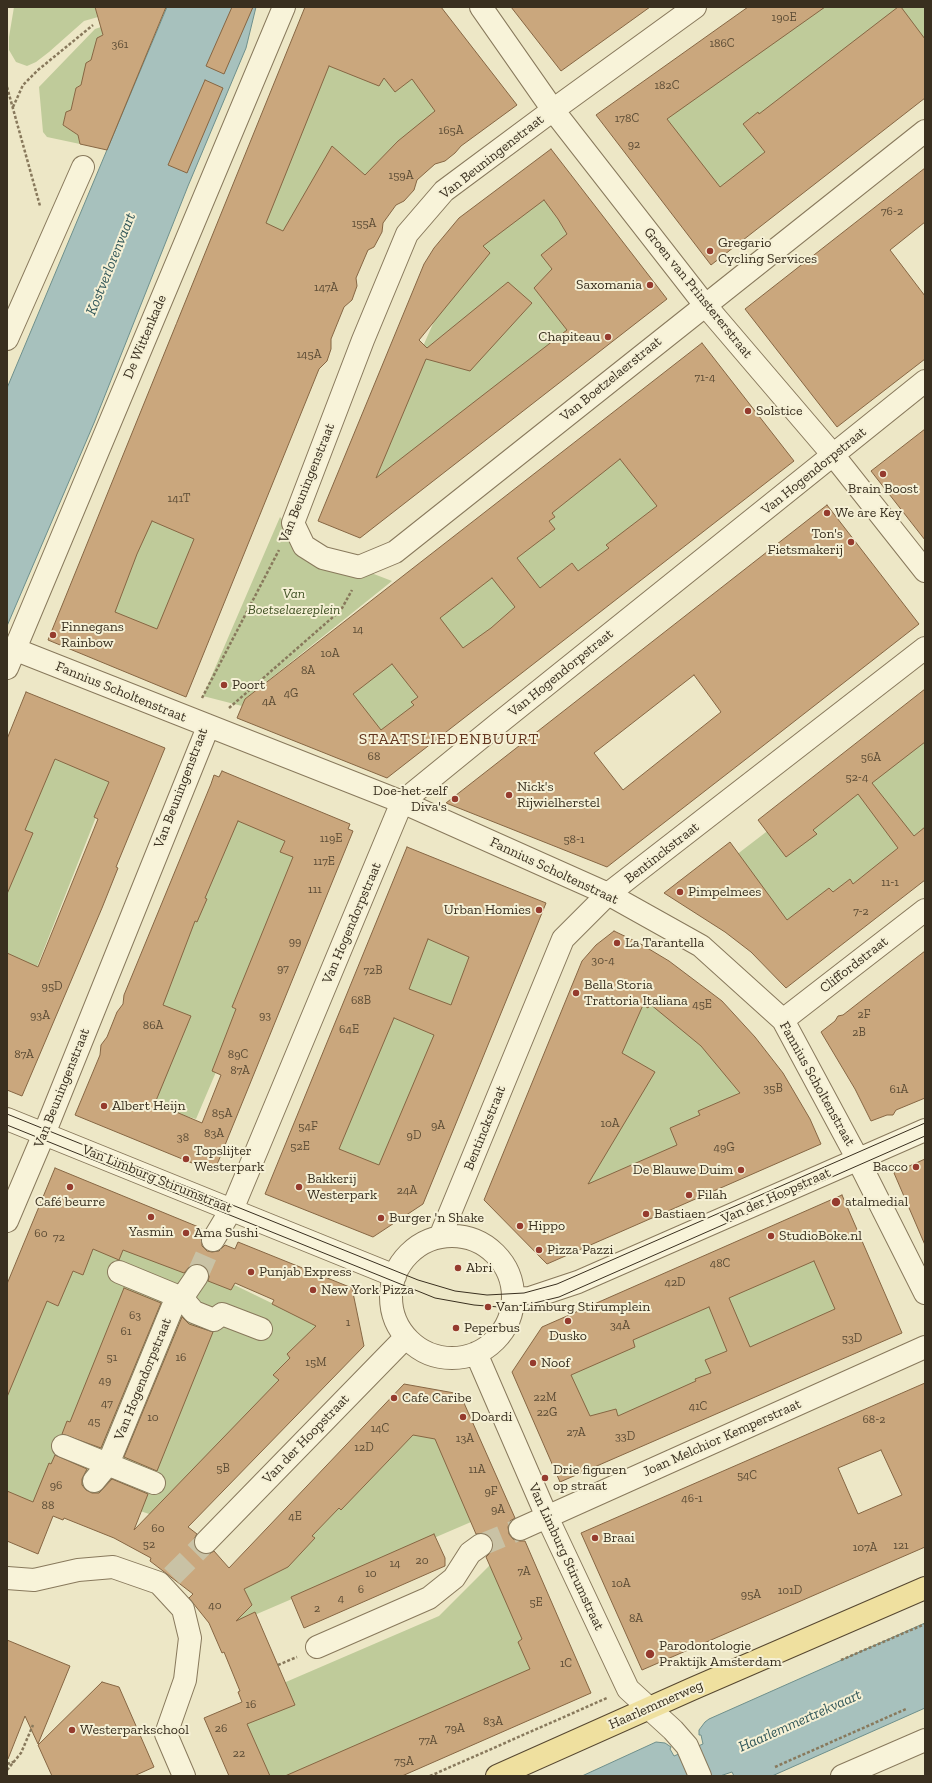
<!DOCTYPE html>
<html>
<head>
<meta charset="utf-8">
<style>
	body { margin:0 }
	#map { position:relative; width:932px; height:1783px; overflow:hidden; background:#ede7c6; font-family:"Zilla Slab",serif }
	canvas { display:block }
	.frame { position:absolute; inset:0; border:8px solid #392f1f; pointer-events:none }
</style>
</head>
<body>
<div id="map">
<canvas width="932" height="1783"></canvas>
<div class="frame"></div>
</div>
<script>
const context = document.querySelector('canvas').getContext('2d');
context.lineJoin = 'round';
function paint(path, color) {
  context.fillStyle = color;
  context.fill(path, 'evenodd');
}
function poly(rows) {
  const path = new Path2D();
  for (const r of rows) {
    if (r.length === 3) {
      path.moveTo(r[0] + r[2], r[1]);
      path.arc(r[0], r[1], r[2], 0, 2 * Math.PI);
      continue;
    }
    path.moveTo(r[0], r[1]);
    for (let i = 2; i < r.length; i += 2) path.lineTo(r[i], r[i + 1]);
  }
  return path;
}
function trace(path, color, width, dash) {
  context.strokeStyle = color;
  context.lineWidth = width;
  context.lineCap = dash ? 'butt' : 'round';
  context.setLineDash(dash || []);
  context.stroke(path);
}
function label(font, color, halo, rows, align = 'center') {
  context.font = font + ' "Zilla Slab",serif';
  context.lineWidth = 4;
  context.setLineDash([]);
  context.textBaseline = 'middle';
  context.strokeStyle = halo;
  context.fillStyle = color;
  for (const [text, x, y, turn = 0] of rows) {
    context.save();
    context.translate(x, y);
    context.rotate((+turn || 0) * Math.PI / 180);
    context.textAlign = isNaN(turn) ? turn : align;
    if (halo) context.strokeText(text, 0, 0);
    context.fillText(text, 0, 0);
    context.restore();
  }
}
const green = poly([
	[14,7,96,7,98,17,84,21,49,52,36,62,27,66,16,62,9,50,9,37],
	[336,7,493,108,378,204,172,678,81,638],
	[809,7,925,7,925,75,720,236,642,134],
	[104,26,102,36,97,39,91,60,81,85,76,88,71,110,66,113,63,125,78,135,80,144,47,137,43,132,39,87,95,29],
	[544,189,631,301,348,515,464,254],
	[689,394,751,473,383,758,281,723],
	[280,517,317,563,366,571,392,581,245,699,242,706,203,696],
	[925,710,925,832,780,949,701,882],
	[34,716,122,751,7,1043,7,782],
	[222,790,320,828,196,1119,108,1094],
	[423,873,507,909,385,1207,299,1177],
	[611,956,785,1124,549,1230],
	[70,1205,329,1331,158,1517,51,1481,19,1527,7,1524,7,1351],
	[822,1226,862,1316,563,1441,553,1337],
	[410,1407,443,1412,478,1519,236,1623,224,1590],
	[495,1560,544,1679,321,1776,236,1776,218,1728,265,1691,439,1616]
]);
const water = poly([
	[167,7,256,7,246,48,188,186,94,423,7,626,7,388,167,7],
	[925,1623,925,1708,772,1776,734,1776,732,1772,720,1776,582,1776,656,1742,665,1743,671,1747,670,1749,674,1756,703,1744,701,1735,699,1735,699,1730,705,1722,709,1719,925,1623]
]);
const building = poly([
	[95,7,166,7,107,150,80,144,78,135,63,125,66,112,71,110,76,88,81,85,86,63,91,60,97,38,103,35,95,7],
	[232,7,253,7,224,74,206,66,232,7],
	[305,7,441,7,517,105,461,146,455,153,445,161,435,164,417,180,414,190,404,201,396,205,383,223,382,232,374,247,368,250,356,278,357,286,352,300,344,307,331,339,331,349,327,361,319,369,186,697,48,640,305,7],
	[329,66,379,86,384,78,395,92,412,79,435,111,398,141,365,175,332,146,283,231,266,223,329,66],
	[152,521,194,539,157,629,115,612,137,554,152,521],
	[511,7,650,7,561,71,511,7],
	[748,7,825,7,667,119,720,187,765,152,743,124,758,112,759,114,898,7,901,7,925,39,925,98,711,265,596,115,748,7],
	[205,80,223,88,187,173,168,165,205,80],
	[551,149,667,299,360,538,318,521,424,264,434,248,459,218,551,149],
	[544,200,558,219,567,234,541,255,552,269,534,288,567,330,376,478,426,359,470,371,532,303,508,282,427,348,419,340,490,253,483,246,544,200],
	[925,168,925,222,890,250,925,296,925,359,837,427,745,309,925,168],
	[702,343,794,461,387,778,237,718,245,699,702,343],
	[620,459,657,506,606,545,609,548,578,571,572,563,540,588,517,558,555,529,549,521,555,517,552,513,620,459],
	[492,578,515,607,491,628,463,648,440,618,492,578],
	[392,664,418,697,411,702,414,705,381,730,353,694,392,664],
	[925,429,925,540,871,471,925,429],
	[827,505,919,624,750,756,607,867,446,803,827,505],
	[694,675,721,712,623,790,594,753,694,675],
	[925,689,925,742,872,783,914,836,925,827,925,880,786,988,751,952,725,932,664,893,730,842,787,920,829,888,833,892,850,879,853,884,898,848,858,794,813,830,817,834,786,857,758,820,925,689],
	[26,692,165,748,116,867,118,868,102,908,22,1096,7,1090,7,953,38,967,98,819,94,817,109,782,55,759,25,830,33,833,7,894,7,739,26,692],
	[222,771,350,824,348,829,353,831,214,1172,75,1115,100,1055,101,1045,107,1037,117,1012,123,1004,124,995,211,784,214,775,219,777,222,771],
	[238,821,285,841,280,852,293,857,232,1007,236,1009,212,1071,221,1075,202,1123,155,1103,191,1016,163,1005,195,921,197,922,207,899,205,898,238,821],
	[407,847,546,903,423,1204,373,1237,265,1194,407,847],
	[428,939,469,957,451,1005,409,989,428,939],
	[394,1018,434,1035,379,1165,339,1149,394,1018],
	[614,931,639,943,669,961,722,1001,755,1037,783,1073,810,1119,821,1144,547,1264,484,1200,582,961,596,945,614,931],
	[650,1004,701,1046,740,1093,698,1111,700,1115,670,1128,677,1145,588,1184,655,1072,622,1053,643,1005,648,1008,650,1004],
	[925,951,925,1098,896,1110,893,1115,887,1115,871,1121,855,1089,821,1032,835,1021,838,1016,843,1015,925,951],
	[925,1159,925,1245,894,1173,925,1159],
	[55,1168,201,1228,198,1234,202,1235,202,1246,207,1251,212,1252,219,1251,225,1245,235,1249,238,1242,352,1288,364,1346,188,1527,197,1534,194,1539,194,1545,198,1551,203,1554,209,1554,214,1551,229,1568,404,1384,460,1394,515,1518,510,1521,508,1527,509,1534,513,1539,518,1541,525,1541,591,1693,402,1776,285,1776,530,1669,518,1642,522,1639,486,1557,493,1550,493,1543,491,1538,486,1533,476,1534,435,1439,413,1435,341,1510,339,1508,312,1536,315,1538,288,1567,244,1589,252,1605,236,1621,255,1612,295,1705,247,1724,270,1776,229,1776,204,1718,242,1702,238,1692,240,1691,224,1652,222,1653,209,1623,189,1598,193,1594,150,1561,151,1558,114,1538,64,1518,63,1520,53,1516,38,1554,7,1541,7,1491,33,1502,49,1463,51,1464,55,1455,87,1469,82,1479,82,1485,86,1490,92,1493,99,1493,112,1479,148,1494,134,1530,279,1380,273,1375,290,1358,287,1354,316,1326,272,1304,274,1300,235,1283,231,1290,208,1281,209,1277,208,1270,204,1266,198,1264,191,1265,184,1273,123,1250,119,1260,93,1249,83,1275,73,1271,58,1306,47,1301,7,1397,7,1284,55,1168],
	[842,1195,902,1333,560,1482,512,1372,542,1327,842,1195],
	[814,1261,835,1309,750,1347,729,1298,814,1261],
	[709,1307,727,1351,705,1360,711,1373,695,1379,696,1381,618,1416,616,1409,590,1416,571,1375,635,1347,633,1340,709,1307],
	[124,1288,161,1303,101,1448,62,1434,67,1421,70,1422,124,1288],
	[182,1317,189,1324,213,1332,157,1471,124,1457,182,1317],
	[925,1383,925,1547,642,1670,581,1533,925,1383],
	[881,1450,902,1495,858,1514,838,1468,881,1450],
	[434,1534,445,1558,445,1566,304,1628,291,1597,434,1534],
	[7,1640,70,1666,38,1744,25,1716,8,1759,7,1759,7,1640],
	[102,1682,119,1687,154,1767,134,1776,52,1776,38,1745,102,1682]
]);
const minorTunnel = poly([
	[197,1276,213,1240],
	[481,1545,520,1529],
	[172,1576,206,1542]
]);
const path = poly([
	[7,87,40,206],
	[13,107,23,85,38,70,93,25],
	[202,698,279,550],
	[229,708,341,610,352,590],
	[841,1660,925,1624],
	[278,1665,297,1657],
	[7,1764,16,1761],
	[775,1767,906,1709],
	[7,1770,21,1753,33,1725],
	[430,1776,607,1698]
]);
const minor = poly([
	[481,7,553,110,705,305,834,456,925,571],
	[695,7,553,110,444,191,407,234,363,340,293,523,304,546,323,558,359,567,395,552,925,131],
	[7,339,83,167],
	[14,649,402,802,608,894,701,946,783,1020,855,1154,925,1293],
	[7,668,284,7],
	[783,1020,925,910],
	[7,1119,395,1276],
	[7,1221,46,1129,208,727],
	[452,1297,61],
	[440,1237,563,939,608,894,925,648],
	[213,1240,234,1205,402,802,499,723,925,381],
	[119,1272,182,1298,194,1312,214,1320,222,1314,261,1329],
	[513,1299,530,1298,578,1282,925,1130],
	[476,1353,547,1517,628,1689,673,1730,687,1746,700,1776],
	[63,1446,154,1483],
	[94,1481,108,1464,173,1306,182,1298,197,1276],
	[520,1529,925,1347],
	[206,1542,406,1337],
	[7,1578,34,1580,78,1570,113,1567,159,1583,183,1609,190,1638,185,1680,166,1734,184,1776],
	[317,1647,429,1598,454,1578,470,1553,481,1545],
	[842,1776,925,1740]
]);
const major = poly([
	[497,1776,692,1689,925,1588]
]);
const tram = poly([
	[7,1114,418,1280,455,1291,487,1295,524,1293,557,1284,925,1123],
	[7,1125,435,1298,474,1305,499,1307,526,1305,559,1297,925,1136]
]);
const markers = [
	[710,251,4,"#953b2e"],
	[650,285,4,"#953b2e"],
	[608,337,4,"#953b2e"],
	[748,411,4,"#953b2e"],
	[883,474,4,"#953b2e"],
	[827,513,4,"#953b2e"],
	[851,542,4,"#953b2e"],
	[53,635,4,"#953b2e"],
	[224,685,4,"#953b2e"],
	[509,795,4,"#953b2e"],
	[455,799,4,"#953b2e"],
	[680,892,4,"#953b2e"],
	[539,910,4,"#953b2e"],
	[617,943,4,"#953b2e"],
	[576,993,4,"#953b2e"],
	[104,1106,4,"#953b2e"],
	[186,1159,4,"#953b2e"],
	[916,1167,4,"#953b2e"],
	[741,1170,4,"#953b2e"],
	[70,1187,4,"#953b2e"],
	[299,1187,4,"#953b2e"],
	[689,1195,4,"#953b2e"],
	[836,1202,5,"#953b2e"],
	[646,1214,4,"#953b2e"],
	[151,1217,4,"#953b2e"],
	[381,1218,4,"#953b2e"],
	[520,1226,4,"#953b2e"],
	[186,1233,4,"#953b2e"],
	[771,1236,4,"#953b2e"],
	[539,1250,4,"#953b2e"],
	[458,1268,4,"#953b2e"],
	[251,1272,4,"#953b2e"],
	[313,1290,4,"#953b2e"],
	[488,1307,4,"#953b2e"],
	[568,1321,4,"#953b2e"],
	[456,1328,4,"#953b2e"],
	[533,1363,4,"#953b2e"],
	[394,1398,4,"#953b2e"],
	[463,1417,4,"#953b2e"],
	[545,1478,4,"#953b2e"],
	[595,1538,4,"#953b2e"],
	[650,1654,5,"#953b2e"],
	[72,1730,4,"#953b2e"]
];
const numberNames = [
	["190E",784,18],
	["186C",722,44],
	["361",120,45],
	["182C",667,86],
	["178C",627,119],
	["165A",451,131],
	["92",634,145],
	["159A",401,176],
	["76-2",892,212],
	["155A",364,224],
	["147A",326,288],
	["145A",309,355],
	["71-4",705,378],
	["141T",179,499],
	["14",358,630],
	["10A",330,654],
	["8A",308,671],
	["4G",291,694],
	["4A",269,702],
	["68",374,757],
	["56A",871,758],
	["52-4",857,778],
	["119E",331,839],
	["58-1",574,840],
	["117E",324,862],
	["11-1",890,883],
	["111",315,890],
	["7-2",861,912],
	["99",295,942],
	["30-4",603,961],
	["97",283,969],
	["72B",373,971],
	["95D",52,987],
	["68B",361,1001],
	["45E",702,1005],
	["2F",864,1015],
	["93A",40,1016],
	["93",265,1016],
	["86A",153,1026],
	["64E",349,1030],
	["2B",859,1033],
	["87A",24,1055],
	["89C",238,1055],
	["87A",240,1071],
	["35B",773,1089],
	["61A",899,1090],
	["85A",222,1114],
	["10A",610,1124],
	["9A",438,1126],
	["54F",308,1127],
	["83A",214,1134],
	["9D",414,1136],
	["38",183,1138],
	["52E",300,1147],
	["49G",724,1148],
	["24A",407,1191],
	["60",41,1234],
	["72",59,1238],
	["48C",720,1264],
	["42D",675,1283],
	["63",135,1316],
	["1",348,1323],
	["34A",620,1326],
	["61",126,1332],
	["53D",852,1339],
	["51",112,1358],
	["16",181,1358],
	["15M",316,1363],
	["49",105,1381],
	["22M",545,1398],
	["47",107,1404],
	["41C",698,1407],
	["22G",547,1413],
	["10",153,1418],
	["68-2",874,1420],
	["45",94,1422],
	["14C",380,1429],
	["27A",576,1433],
	["33D",625,1437],
	["13A",465,1439],
	["12D",364,1448],
	["5B",223,1469],
	["11A",477,1470],
	["54C",747,1476],
	["96",56,1486],
	["9F",491,1492],
	["46-1",692,1499],
	["88",48,1506],
	["9A",498,1510],
	["4E",295,1517],
	["60",158,1529],
	["52",149,1545],
	["121",901,1546],
	["107A",865,1548],
	["20",422,1561],
	["14",395,1564],
	["7A",524,1572],
	["10",371,1574],
	["10A",621,1584],
	["6",361,1590],
	["101D",790,1591],
	["95A",751,1595],
	["4",341,1599],
	["5E",536,1603],
	["40",215,1606],
	["2",317,1609],
	["8A",636,1619],
	["1C",566,1664],
	["16",251,1705],
	["83A",493,1722],
	["26",221,1729],
	["79A",455,1729],
	["77A",428,1741],
	["22",239,1754],
	["75A",404,1762]
];
const streetNames = [
	["Van Beuningenstraat",492,157,-38],
	["Groen van Prinstererstraat",698,293,51],
	["De Wittenkade",145,337,-67],
	["Van Boetzelaerstraat",611,379,-39],
	["Van Hogendorpstraat",814,471,-39],
	["Van Beuningenstraat",307,483,-68],
	["Van Hogendorpstraat",561,673,-39],
	["Fannius Scholtenstraat",121,692,22],
	["Van Beuningenstraat",181,788,-69],
	["Bentinckstraat",662,853,-38],
	["Fannius Scholtenstraat",554,871,25],
	["Van Hogendorpstraat",352,923,-67],
	["Cliffordstraat",854,965,-38],
	["Fannius Scholtenstraat",817,1084,61],
	["Van Beuningenstraat",62,1088,-68],
	["Bentinckstraat",485,1128,-68],
	["Van Limburg Stirumstraat",157,1179,22],
	["Van der Hoopstraat",776,1196,-24],
	["Van Hogendorpstraat",143,1379,-68],
	["Joan Melchior Kemperstraat",722,1438,-24],
	["Van der Hoopstraat",306,1439,-46],
	["Van Limburg Stirumstraat",566,1557,65],
	["Haarlemmerweg",656,1705,-24]
];
const poiNames = [
	["Gregario",718,243],
	["Cycling Services",718,259],
	["Saxomania",642,285,"right"],
	["Chapiteau",600,337,"right"],
	["Solstice",756,411],
	["Brain Boost",883,489,"center"],
	["We are Key",835,513],
	["Ton's",843,534,"right"],
	["Fietsmakerij",843,550,"right"],
	["Finnegans",61,627],
	["Rainbow",61,643],
	["Poort",232,685],
	["Nick's",517,787],
	["Rijwielherstel",517,803],
	["Doe-het-zelf",447,791,"right"],
	["Diva's",447,807,"right"],
	["Pimpelmees",688,892],
	["Urban Homies",531,910,"right"],
	["La Tarantella",625,943],
	["Bella Storia",584,985],
	["Trattoria Italiana",584,1001],
	["Albert Heijn",112,1106],
	["Topslijter",194,1151],
	["Westerpark",194,1167],
	["Bacco",908,1167,"right"],
	["De Blauwe Duim",733,1170,"right"],
	["Bakkerij",307,1179],
	["Westerpark",307,1195],
	["Filah",697,1195],
	["Café beurre",70,1202,"center"],
	["atalmedial",845,1202],
	["Bastiaen",654,1214],
	["Burger 'n Shake",389,1218],
	["Hippo",528,1226],
	["Yasmin",151,1232,"center"],
	["Ama Sushi",194,1233],
	["StudioBoke.nl",779,1236],
	["Pizza Pazzi",547,1250],
	["Abri",466,1268],
	["Punjab Express",259,1272],
	["New York Pizza",321,1290],
	["Van Limburg Stirumplein",496,1307],
	["Peperbus",464,1328],
	["Dusko",568,1336,"center"],
	["Noof",541,1363],
	["Cafe Caribe",402,1398],
	["Doardi",471,1417],
	["Drie figuren",553,1470],
	["op straat",553,1486],
	["Braai",603,1538],
	["Parodontologie",659,1646],
	["Praktijk Amsterdam",659,1662],
	["Westerparkschool",80,1730]
];
const parkNames = [
	["Van",294,594],
	["Boetselaereplein",294,610]
];
const waterNames = [
	["Kostverlorenvaart",111,264,-68],
	["Haarlemmertrekvaart",800,1721,-24]
];
const quarterNames = [
	["STAATSLIEDENBUURT",449,739]
];
paint(green, '#bfcb9a');
paint(water, '#a7c1bd');
trace(water, '#6e8f8b', 1);
paint(building, '#caa77d');
trace(building, '#866643', 1);
trace(minorTunnel, '#c9c2a5', 22, [22, 11]);
trace(minor, '#88795c', 24);
trace(major, '#564730', 24);
trace(path, '#88795c', 2.5, [3, 2]);
trace(minor, '#f8f3d9', 22);
trace(major, '#efe09f', 22);
trace(tram, '#392f1f', 1);
for (const [x, y, r, color] of markers) {
  const dot = new Path2D();
  dot.arc(x, y, r, 0, 2 * Math.PI);
  context.fillStyle = color;
  context.fill(dot);
  trace(dot, '#f5f0d5', 1.5);
}
label('12px', '#5d4d36', null, numberNames);
label('14px', '#392f1f', '#f5f0d5', streetNames);
label('14px', '#392f1f', '#f5f0d5', poiNames, 'left');
label('italic 14px', '#435427', '#f5f0d5', parkNames);
label('italic 15px', '#2f5558', '#f5f0d5', waterNames);
context.letterSpacing = '1px';
label('16px', '#643720', '#f5f0d5', quarterNames);
context.letterSpacing = '0px';
</script>
</body>
</html>
